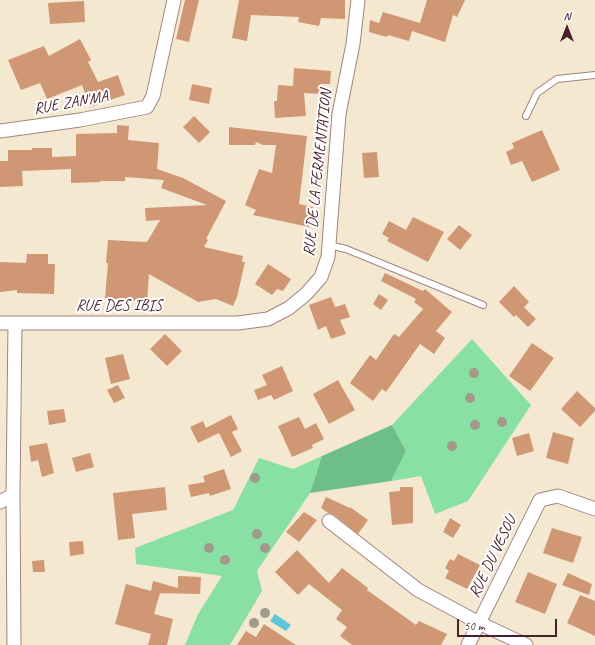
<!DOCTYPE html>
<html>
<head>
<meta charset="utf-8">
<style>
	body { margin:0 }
	#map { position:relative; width:595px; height:645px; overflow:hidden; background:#f5e8d1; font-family:Caveat,sans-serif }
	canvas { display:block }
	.north { position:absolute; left:547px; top:8px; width:40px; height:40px; -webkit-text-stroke:3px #fff; paint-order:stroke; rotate:0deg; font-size:11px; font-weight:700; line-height:16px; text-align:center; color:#4a1f2b }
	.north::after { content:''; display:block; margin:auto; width:14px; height:18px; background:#4a1f2b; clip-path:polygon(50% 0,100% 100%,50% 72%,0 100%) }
	.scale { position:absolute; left:457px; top:619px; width:100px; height:18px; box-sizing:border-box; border:2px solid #4a1f2b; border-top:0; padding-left:5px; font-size:12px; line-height:14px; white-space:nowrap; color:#4a1f2b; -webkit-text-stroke:3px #fff; paint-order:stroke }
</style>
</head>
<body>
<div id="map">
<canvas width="595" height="645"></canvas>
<div class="north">N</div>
<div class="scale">50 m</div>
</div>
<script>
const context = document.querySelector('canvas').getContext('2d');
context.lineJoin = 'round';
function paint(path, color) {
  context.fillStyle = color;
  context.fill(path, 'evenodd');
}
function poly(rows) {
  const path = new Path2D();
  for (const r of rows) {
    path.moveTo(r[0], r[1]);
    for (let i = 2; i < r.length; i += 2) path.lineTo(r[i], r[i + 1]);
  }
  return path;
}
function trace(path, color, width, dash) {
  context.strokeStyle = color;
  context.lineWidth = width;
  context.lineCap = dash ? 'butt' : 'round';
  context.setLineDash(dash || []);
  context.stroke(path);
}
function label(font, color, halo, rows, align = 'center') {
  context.font = font + ' Caveat,sans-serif';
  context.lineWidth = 4;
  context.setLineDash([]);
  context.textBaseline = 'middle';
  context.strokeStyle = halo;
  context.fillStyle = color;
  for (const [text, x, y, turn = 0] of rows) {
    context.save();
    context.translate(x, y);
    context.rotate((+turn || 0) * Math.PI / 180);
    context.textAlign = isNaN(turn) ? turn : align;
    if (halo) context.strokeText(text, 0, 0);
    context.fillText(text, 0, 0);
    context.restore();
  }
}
const green = poly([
	[472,339,531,405,468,501,435,514,421,476,391,481,406,451,392,425],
	[322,456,310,493,257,571,262,591,230,645,185,645,198,614,222,576,136,564,135,548,233,510,259,458,293,469]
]);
const forest = poly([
	[392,425,406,451,391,481,310,493,322,456]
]);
const water = poly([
	[275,614,291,625,286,631,270,621]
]);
const building = poly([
	[185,0,199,0,189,42,176,39],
	[239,0,345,0,345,19,321,18,319,26,298,22,299,17,251,15,247,41,232,38],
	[427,0,465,0,457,17,453,15,445,42,412,31,409,41,388,35,387,37,369,32,370,20,379,23,383,12,420,23],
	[84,1,85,22,50,24,48,3],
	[80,39,91,60,88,62,98,82,118,75,125,95,90,107,82,85,47,99,40,83,21,90,8,60,44,46,49,56],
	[294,68,331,71,330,84,320,84,320,94,304,93,306,116,275,118,274,101,277,101,278,85,293,86],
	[192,84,212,88,209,104,189,100],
	[194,116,210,132,199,143,183,127],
	[117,125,129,126,128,140,159,143,157,169,183,178,226,201,206,239,208,240,204,247,243,256,242,262,245,262,237,297,233,306,216,299,198,302,149,274,147,302,105,298,108,263,106,263,108,240,147,242,160,220,146,221,145,208,207,205,161,188,164,180,125,177,125,181,100,181,100,182,71,183,71,169,22,171,23,186,0,187,0,161,8,161,8,150,32,150,32,148,52,148,52,157,76,156,76,134,117,133],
	[229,127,307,136,299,204,313,207,309,227,253,215,256,210,245,205,259,169,272,173,276,145,263,145,256,142,255,145,229,145],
	[542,130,560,170,532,182,522,161,511,165,506,152,514,148,512,143],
	[377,152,379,177,364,178,362,153],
	[413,217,444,232,428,262,387,241,389,238,382,234,389,221,406,230],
	[459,225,472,235,460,250,447,239],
	[27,254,48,254,48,264,55,264,54,294,17,293,17,290,0,292,0,262,26,263],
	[268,264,291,279,283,291,277,289,272,295,255,284],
	[385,273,423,291,425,289,452,312,436,331,445,338,434,354,420,344,386,392,382,389,373,401,350,383,370,355,376,360,394,334,399,337,423,309,414,302,416,299,381,281],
	[514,286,529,302,524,307,536,319,528,327,516,315,514,317,499,302],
	[379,294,388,300,381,310,373,304],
	[331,297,335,307,345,304,350,317,340,320,346,334,331,339,326,326,318,330,309,305],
	[165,334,182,351,167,366,150,349],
	[532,343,554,358,530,391,509,376],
	[123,354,130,379,111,384,105,358],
	[282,366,293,391,274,400,271,395,258,400,254,390,267,385,262,375],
	[338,380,355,410,329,424,313,394],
	[118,385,125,398,114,403,107,390],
	[577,391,595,408,595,411,580,427,561,409],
	[64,409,66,422,49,425,47,411],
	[231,415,238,429,232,432,242,451,231,457,219,433,198,443,190,427,203,421,206,428],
	[299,417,305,429,316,423,324,439,312,445,313,448,292,457,278,426],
	[553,432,574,438,568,464,546,458],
	[529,433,534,451,517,456,512,438],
	[47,443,54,473,42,477,38,460,31,462,29,446],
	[90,453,94,467,76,472,72,458],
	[224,469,231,489,210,496,209,493,191,497,188,485,205,482,203,476],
	[165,487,167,510,132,514,135,538,118,540,113,493],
	[400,487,413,487,413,523,392,525,389,492,400,491],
	[326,497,350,508,350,507,368,520,358,534,334,515,328,513,321,508],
	[304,512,317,520,299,542,286,532],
	[450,518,461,525,453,538,443,532],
	[552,528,582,537,573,563,543,553],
	[83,541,84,554,70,556,69,542],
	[297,550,329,583,342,568,368,588,367,590,416,625,419,621,447,634,441,645,352,645,340,636,347,627,336,619,342,610,309,584,298,595,275,572],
	[458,554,480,565,467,589,445,578,449,571,445,568,450,559,454,561],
	[44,560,45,572,33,572,32,561],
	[528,572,557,584,545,614,515,602],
	[568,573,592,584,589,595,562,585],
	[178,576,201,577,200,594,158,593,160,593,154,614,173,619,167,645,148,645,151,634,115,624,126,584,151,591,153,581,178,588],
	[580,595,595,601,595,636,567,623],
	[264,624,296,645,237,645,246,631,256,637]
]);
const service = poly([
	[526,116,537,93,557,79,595,75],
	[329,245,346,249,483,305]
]);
const minor = poly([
	[0,131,80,120,147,107,153,96,174,0],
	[0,323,238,323,268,319,289,308,306,294,321,277,328,257,339,114,353,44,358,0],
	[0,502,13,495],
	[329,521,418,590,479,623,526,645],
	[14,645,13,495,15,323],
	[468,645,540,500,558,496,595,509]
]);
const trees = [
	[474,373],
	[470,398],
	[502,422],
	[475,425],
	[452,446],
	[255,478],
	[507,522],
	[257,534],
	[209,548],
	[265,548],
	[225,560],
	[265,613],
	[254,623]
];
const streetNames = [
	["RUE ZAN'MA",71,103,-10],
	["RUE DE LA FERMENTATION",318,173,-84],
	["RUE DES IBIS",119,306],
	["RUE DU VESOU",493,557,-64]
];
paint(green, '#89e0a4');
paint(forest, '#6ebe8a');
paint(water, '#5ec6da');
paint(building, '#d09775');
trace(service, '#a0847e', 8);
trace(minor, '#a0847e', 15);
trace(service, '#fff', 6);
trace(minor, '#fff', 13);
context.fillStyle = '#a1998a';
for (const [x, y] of trees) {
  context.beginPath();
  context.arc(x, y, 5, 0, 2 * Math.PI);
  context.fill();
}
label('16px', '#4a1f2b', '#fff', streetNames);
</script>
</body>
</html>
